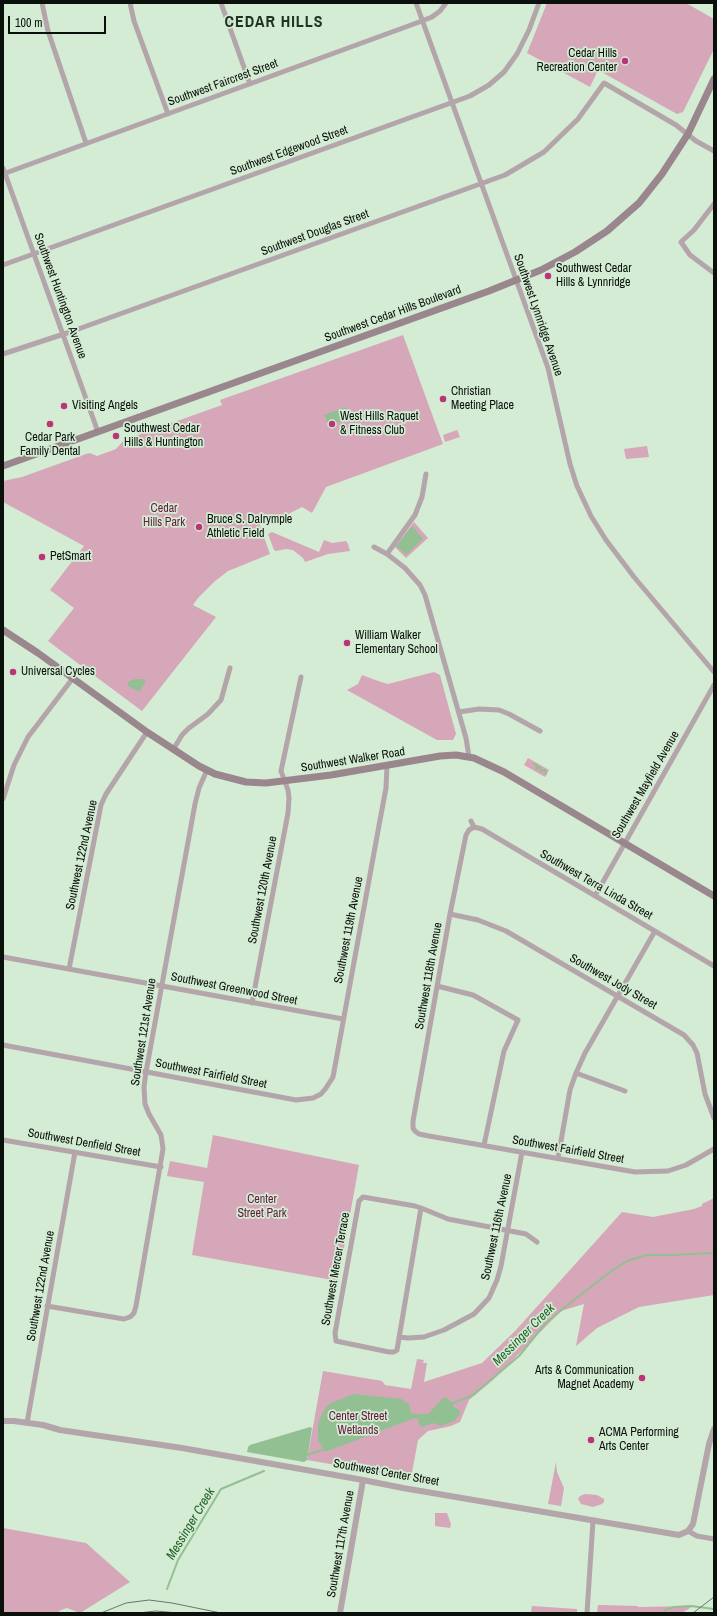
<!DOCTYPE html>
<html>
<head>
<meta charset="utf-8">
<style>
	body { margin:0 }
	#map { position:relative; width:717px; height:1616px; overflow:hidden; background:#d4ebd4; font-family:"Archivo Narrow",sans-serif }
	canvas { display:block }
	.frame { position:absolute; inset:0; border:4px solid #09110a; pointer-events:none }
	.scale { position:absolute; left:8px; top:16px; width:98px; height:18px; box-sizing:border-box; border:2px solid #09110a; border-top:0; padding-left:5px; font-size:12px; line-height:14px; white-space:nowrap; color:#09110a; -webkit-text-stroke:3px #d4ebd4; paint-order:stroke }
</style>
</head>
<body>
<div id="map">
<canvas width="717" height="1616"></canvas>
<div class="frame"></div>
<div class="scale">100 m</div>
</div>
<script>
const context = document.querySelector('canvas').getContext('2d');
context.lineJoin = 'round';
function paint(path, color) {
  context.fillStyle = color;
  context.fill(path, 'evenodd');
}
function poly(rows) {
  const path = new Path2D();
  for (const r of rows) {
    path.moveTo(r[0], r[1]);
    for (let i = 2; i < r.length; i += 2) path.lineTo(r[i], r[i + 1]);
  }
  return path;
}
function trace(path, color, width, dash) {
  context.strokeStyle = color;
  context.lineWidth = width;
  context.lineCap = dash ? 'butt' : 'round';
  context.setLineDash(dash || []);
  context.stroke(path);
}
function label(font, color, halo, rows, align = 'center') {
  context.font = font + ' "Archivo Narrow",sans-serif';
  context.lineWidth = 3.5;
  context.setLineDash([]);
  context.textBaseline = 'middle';
  context.strokeStyle = halo;
  context.fillStyle = color;
  for (const [text, x, y, turn = 0] of rows) {
    context.save();
    context.translate(x, y);
    context.rotate((+turn || 0) * Math.PI / 180);
    context.textAlign = isNaN(turn) ? turn : align;
    if (halo) context.strokeText(text, 0, 0);
    context.fillText(text, 0, 0);
    context.restore();
  }
}
const green = poly([
	[547,3,686,3,714,19,714,49,683,112,677,114,598,70,590,87,527,53],
	[403,335,443,444,326,487,312,513,302,507,269,524,261,524,260,526,270,554,228,571,214,582,198,598,193,605,216,617,142,711,48,641,74,608,50,590,84,546,3,502,3,481,22,477,86,454,90,453,97,456,116,449,124,440,222,405,220,400],
	[457,430,460,437,445,442,443,435],
	[647,446,649,457,626,459,624,449],
	[414,522,428,538,406,558,395,547],
	[272,532,319,552,324,540,332,543,346,541,348,544,350,551,328,554,305,562,303,558,293,550,286,549,276,551,274,550,268,534],
	[434,672,440,675,456,734,453,740,437,740,347,690,358,684,362,675,381,682,388,684],
	[528,758,549,770,545,777,524,765],
	[213,1135,359,1165,338,1281,192,1255,204,1182,167,1176,170,1161,207,1168],
	[714,1198,714,1295,639,1307,597,1328,576,1346,584,1304,561,1311,493,1380,469,1400,460,1422,451,1426,428,1431,418,1440,411,1478,307,1460,323,1371,382,1381,385,1385,411,1389,417,1359,424,1360,423,1363,427,1363,424,1382,482,1363,516,1330,622,1212,653,1217,694,1209,702,1206,702,1204],
	[556,1462,557,1472,564,1488,561,1506,548,1504],
	[585,1494,597,1495,604,1499,604,1502,602,1504,593,1507,581,1504,578,1499,580,1496],
	[435,1513,447,1513,451,1524,450,1528,435,1526],
	[3,1528,86,1543,130,1582,80,1613,67,1608,61,1610,57,1613,3,1613],
	[598,1605,638,1606,638,1607,693,1606,682,1613,597,1613],
	[532,1606,577,1609,577,1613,531,1613]
]);
const water = poly([
	[346,407,350,418,329,426,324,415],
	[412,526,423,539,406,555,396,546],
	[135,679,142,679,146,681,140,691,137,691,128,686,128,682],
	[354,1394,401,1399,409,1404,411,1413,417,1414,428,1414,444,1397,452,1402,454,1407,460,1410,460,1413,455,1421,440,1426,434,1423,422,1427,419,1425,418,1419,415,1418,325,1452,318,1440,318,1424,320,1418,326,1407,331,1403],
	[310,1427,312,1428,307,1460,304,1462,247,1452,248,1447,250,1445]
]);
const stream = poly([
	[534,764,537,765,536,769,540,767,541,771,545,770,546,774],
	[451,1404,473,1395,519,1356,545,1324,565,1307,610,1272,627,1261,647,1255,673,1255,714,1253],
	[306,1455,325,1449],
	[167,1589,178,1560,221,1489,264,1471],
	[663,1613,665,1610,674,1607,691,1606,714,1609]
]);
const minor = poly([
	[42,3,48,31,86,143],
	[130,3,134,21,168,114],
	[221,3,250,84],
	[416,3,548,368,570,464,577,486,591,516,606,540,634,577,714,672],
	[3,168,98,432],
	[3,174,422,21,432,17,440,11,446,3],
	[714,204,694,230,681,242,690,255,714,273],
	[3,265,470,96,489,85,504,72,517,54,529,30,539,3],
	[3,354,70,332,505,175,544,152,578,119,604,83,676,125,696,141,714,151],
	[374,547,387,554,405,568,420,585,425,595,466,738,469,757],
	[387,554,415,515,422,497,426,474],
	[459,712,479,709,499,710,509,714,540,731],
	[173,750,182,735,189,728,208,714,221,700,230,668],
	[3,799,14,765,28,737,73,678],
	[471,821,474,827,482,829,714,966],
	[474,827,469,830,466,835,450,914,413,1121,413,1128,415,1131,419,1134,429,1136,635,1172,668,1171,686,1165,714,1149],
	[595,896,714,685],
	[450,914,478,920,506,931,684,1035,693,1045,697,1053,705,1094,714,1118],
	[3,957,343,1019],
	[69,969,101,805,106,794,147,732],
	[437,986,473,995,518,1020,504,1051,484,1145],
	[252,1003,288,813,289,798,288,790,281,771,301,677],
	[3,1045,296,1100,313,1098,321,1094,326,1088,333,1077,380,820,386,788,387,766],
	[576,1073,625,1091],
	[3,1140,161,1167],
	[558,1158,570,1090,576,1073,585,1053,655,931],
	[421,1208,397,1350,394,1352,389,1352,336,1341,335,1333,359,1201,363,1197,415,1206,421,1208,431,1212,448,1219,526,1234,537,1242],
	[47,1306,124,1319,130,1317,134,1313,136,1306,163,1149,161,1135,149,1114,145,1104,144,1087,146,1072,195,804,199,788,207,770],
	[399,1337,408,1338,424,1337,444,1330,474,1314,489,1298,497,1280,501,1266,522,1152],
	[27,1423,75,1152],
	[688,1531,697,1536,714,1539],
	[587,1613,593,1521]
]);
const tertiary = poly([
	[3,1421,14,1421,43,1425,60,1430,182,1448,363,1480,403,1488,679,1535,688,1531,693,1524,709,1444,714,1429],
	[340,1613,363,1480]
]);
const secondary = poly([
	[3,466,489,291,541,270,575,252,607,231,639,203,662,174,688,134,714,79],
	[3,630,38,653,147,732,199,766,215,774,246,782,266,783,331,775,440,756,456,755,474,758,504,772,714,896]
]);
const tram = poly([
	[101,1613,126,1603,149,1600,172,1603,221,1613],
	[138,1613,156,1611,178,1613],
	[693,1613,714,1597]
]);
const markers = [
	[625,61,4,"#ba3578"],
	[548,276,4,"#ba3578"],
	[443,399,4,"#ba3578"],
	[64,406,4,"#ba3578"],
	[50,424,4,"#ba3578"],
	[332,424,4,"#ba3578"],
	[116,436,4,"#ba3578"],
	[199,527,4,"#ba3578"],
	[42,557,4,"#ba3578"],
	[347,643,4,"#ba3578"],
	[13,672,4,"#ba3578"],
	[642,1378,4,"#ba3578"],
	[591,1440,4,"#ba3578"]
];
const poiNames = [
	["Cedar Hills",617,54,"right"],
	["Recreation Center",617,68,"right"],
	["Southwest Cedar",556,269],
	["Hills & Lynnridge",556,283],
	["Christian",451,392],
	["Meeting Place",451,406],
	["Visiting Angels",72,406],
	["West Hills Raquet",340,417],
	["& Fitness Club",340,431],
	["Southwest Cedar",124,429],
	["Hills & Huntington",124,443],
	["Cedar Park",50,438,"center"],
	["Family Dental",50,452,"center"],
	["Bruce S. DaIrymple",207,520],
	["Athletic Field",207,534],
	["PetSmart",50,557],
	["William Walker",355,636],
	["Elementary School",355,650],
	["Universal Cycles",21,672],
	["Arts & Communication",634,1371,"right"],
	["Magnet Academy",634,1385,"right"],
	["ACMA Performing",599,1433],
	["Arts Center",599,1447]
];
const streetNames = [
	["Southwest Faircrest Street",223,83,-20],
	["Southwest Edgewood Street",289,151,-20],
	["Southwest Douglas Street",315,233,-20],
	["Southwest Huntington Avenue",60,296,70],
	["Southwest Cedar Hills Boulevard",393,314,-20],
	["Southwest Lynnridge Avenue",538,315,71],
	["Southwest Walker Road",353,760,-9],
	["Southwest Mayfield Avenue",646,785,-60],
	["Southwest 122nd Avenue",82,855,-78],
	["Southwest Terra Linda Street",596,885,30],
	["Southwest 120th Avenue",263,890,-79],
	["Southwest 119th Avenue",349,930,-79],
	["Southwest 118th Avenue",429,976,-80],
	["Southwest Jody Street",613,982,30],
	["Southwest Greenwood Street",234,989,11],
	["Southwest 121st Avenue",144,1032,-81],
	["Southwest Fairfield Street",211,1074,11],
	["Southwest Denfield Street",84,1143,10],
	["Southwest Fairfield Street",568,1150,10],
	["Southwest 116th Avenue",497,1227,-78],
	["Southwest Mercer Terrace",336,1269,-80],
	["Southwest 122nd Avenue",41,1286,-80],
	["Southwest Center Street",386,1473,10],
	["Southwest 117th Avenue",341,1544,-80]
];
const parkNames = [
	["Cedar",164,509],
	["Hills Park",164,523],
	["Center",262,1200],
	["Street Park",262,1214],
	["Center Street",358,1417],
	["Wetlands",358,1431]
];
const waterNames = [
	["Messinger Creek",524,1335,-45],
	["Messinger Creek",191,1524,-59]
];
const districtNames = [
	["CEDAR HILLS",274,23]
];
paint(green, '#d6a7b9');
paint(water, '#92c092');
trace(stream, '#92c092', 2);
trace(minor, '#b3a5aa', 5);
trace(tertiary, '#b3a5aa', 6);
trace(secondary, '#9a868d', 7);
trace(tram, '#687768', 1);
for (const [x, y, r, color] of markers) {
  const dot = new Path2D();
  dot.arc(x, y, r, 0, 2 * Math.PI);
  context.fillStyle = color;
  context.fill(dot);
  trace(dot, '#d4ebd4', 1.5);
}
label('12px', '#09110a', '#d4ebd4', poiNames, 'left');
label('12px', '#09110a', '#d4ebd4', streetNames);
label('12px', '#63193e', '#d4ebd4', parkNames);
label('italic 13px', '#226329', '#d4ebd4', waterNames);
context.letterSpacing = '1px';
label('bold 16px', '#203321', '#d4ebd4', districtNames);
context.letterSpacing = '0px';
</script>
</body>
</html>
